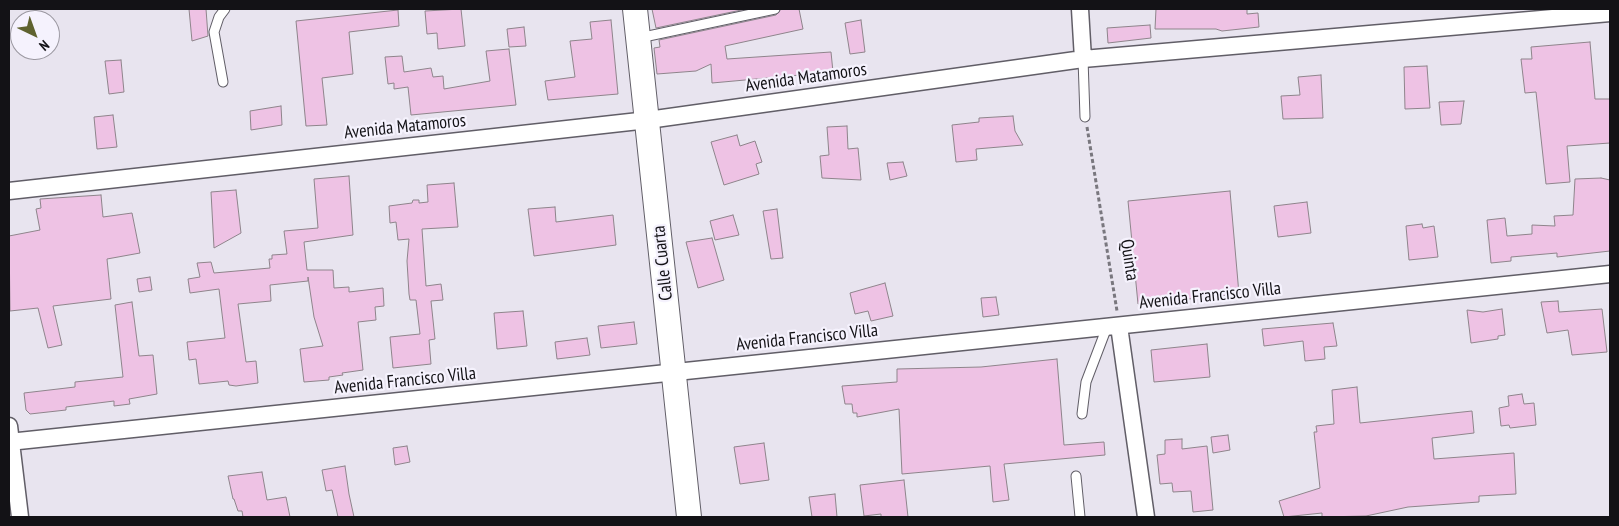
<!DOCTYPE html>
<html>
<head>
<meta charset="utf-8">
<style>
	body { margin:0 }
	#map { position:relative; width:1619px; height:526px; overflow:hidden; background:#e8e4ef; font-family:"PT Sans Narrow",sans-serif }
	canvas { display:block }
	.frame { position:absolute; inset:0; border:10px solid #131216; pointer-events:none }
	.north { position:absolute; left:10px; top:10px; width:50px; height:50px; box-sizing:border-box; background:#f5f2fd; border:1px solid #9b98a1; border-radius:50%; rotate:138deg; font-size:14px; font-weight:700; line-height:20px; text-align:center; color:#131216 }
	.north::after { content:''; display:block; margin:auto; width:18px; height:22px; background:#5f622f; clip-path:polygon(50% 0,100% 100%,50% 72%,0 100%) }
</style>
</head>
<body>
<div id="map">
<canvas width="1619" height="526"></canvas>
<div class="frame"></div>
<div class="north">N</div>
</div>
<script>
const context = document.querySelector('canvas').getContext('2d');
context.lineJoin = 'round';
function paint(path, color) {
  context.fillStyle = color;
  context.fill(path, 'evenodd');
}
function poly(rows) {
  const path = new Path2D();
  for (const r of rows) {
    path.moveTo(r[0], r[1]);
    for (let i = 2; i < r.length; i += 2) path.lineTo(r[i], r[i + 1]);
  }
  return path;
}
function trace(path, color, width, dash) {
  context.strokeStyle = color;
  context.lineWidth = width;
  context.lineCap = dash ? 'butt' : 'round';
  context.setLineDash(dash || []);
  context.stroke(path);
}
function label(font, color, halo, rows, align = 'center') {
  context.font = font + ' "PT Sans Narrow",sans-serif';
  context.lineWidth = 4.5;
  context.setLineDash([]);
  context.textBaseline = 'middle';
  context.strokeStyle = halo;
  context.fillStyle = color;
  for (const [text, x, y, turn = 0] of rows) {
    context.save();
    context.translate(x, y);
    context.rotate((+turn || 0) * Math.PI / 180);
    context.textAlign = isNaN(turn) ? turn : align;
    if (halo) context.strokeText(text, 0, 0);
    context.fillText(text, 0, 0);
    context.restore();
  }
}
const building = poly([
	[189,9,206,9,208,36,192,41,189,9],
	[461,9,465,46,438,49,437,33,427,34,425,11,461,9],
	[652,9,746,9,656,28,652,9],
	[781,9,799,9,803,29,725,46,727,59,831,52,833,72,712,83,711,64,696,71,657,74,654,48,660,47,659,40,776,15,781,9],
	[1156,9,1247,9,1247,14,1258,13,1259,27,1222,31,1216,29,1155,29,1156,9],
	[398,10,399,26,349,32,353,74,322,78,327,125,306,126,296,21,398,10],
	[611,20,618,94,548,100,545,81,575,77,570,41,592,39,590,22,611,20],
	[861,20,865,52,850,54,845,23,861,20],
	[1150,25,1151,38,1108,43,1107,28,1150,25],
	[524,27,526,46,509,47,507,29,524,27],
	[1590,42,1595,99,1610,99,1610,143,1567,146,1570,182,1546,184,1536,92,1525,93,1521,59,1532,59,1531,47,1590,42],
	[509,49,516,105,411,115,408,87,394,89,394,83,388,84,385,57,402,56,404,72,431,68,433,77,443,76,444,89,490,81,486,51,509,49],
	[121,60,124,92,109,94,105,61,121,60],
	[1427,66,1430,108,1405,109,1404,67,1427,66],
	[1321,75,1323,118,1283,119,1281,96,1300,95,1298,77,1321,75],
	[1464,101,1461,124,1441,125,1439,102,1464,101],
	[281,106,282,125,251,130,250,111,281,106],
	[113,115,117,147,97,149,94,117,113,115],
	[1013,116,1015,131,1023,145,976,149,977,160,956,162,952,125,979,122,979,118,1013,116],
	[847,126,848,149,858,148,861,180,822,178,820,156,829,155,827,127,847,126],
	[737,135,740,146,755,141,762,162,756,164,759,174,724,185,711,142,737,135],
	[903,162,907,176,890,180,887,163,903,162],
	[349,176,353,235,304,242,307,270,333,270,334,288,349,287,349,292,383,288,384,306,375,307,376,320,358,322,363,370,342,373,343,375,329,377,329,380,304,382,300,349,323,346,314,317,308,277,308,281,270,285,271,301,238,304,246,362,256,361,258,383,236,386,229,385,228,381,199,384,196,359,189,360,187,342,225,338,219,289,190,293,188,279,200,277,197,263,211,262,214,273,270,268,269,259,272,259,272,255,287,254,284,231,318,228,314,179,349,176],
	[1601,178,1610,180,1610,251,1557,257,1557,253,1511,257,1511,261,1491,263,1487,220,1505,218,1507,236,1532,234,1532,225,1555,226,1554,216,1573,215,1575,179,1601,178],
	[454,183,458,227,422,229,426,286,441,284,443,300,431,301,435,339,429,340,431,364,393,368,390,337,420,334,416,300,410,300,409,294,407,261,409,239,398,240,396,222,390,223,389,206,412,203,413,200,419,200,419,203,428,202,427,185,454,183],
	[236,190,241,233,214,248,211,192,236,190],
	[1230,191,1239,294,1138,304,1128,201,1230,191],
	[101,195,103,217,132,213,140,253,107,259,111,299,53,306,62,345,48,348,38,308,10,311,9,236,40,230,36,209,41,208,40,199,101,195],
	[1307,202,1311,233,1278,237,1274,206,1307,202],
	[555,207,556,222,613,215,616,245,534,256,528,209,555,207],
	[777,209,783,258,771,259,763,211,777,209],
	[733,215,739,235,715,240,710,221,733,215],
	[1422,224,1423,228,1434,226,1438,257,1409,260,1406,226,1422,224],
	[712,238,724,280,698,288,686,242,712,238],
	[150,277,152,290,139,292,137,279,150,277],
	[885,283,893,316,871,321,868,311,855,314,850,293,885,283],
	[996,297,999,315,983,317,981,298,996,297],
	[1558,301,1559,312,1602,309,1607,352,1572,355,1568,330,1547,333,1541,302,1558,301],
	[132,302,139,356,153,355,157,394,129,399,130,404,114,406,114,401,66,407,66,410,30,414,26,410,24,393,75,387,75,382,123,377,115,305,132,302],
	[1502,309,1505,335,1498,336,1498,339,1471,343,1467,310,1483,312,1502,309],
	[523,311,527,346,497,349,494,313,523,311],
	[634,322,637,344,601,348,598,326,634,322],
	[1333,323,1337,346,1324,347,1325,359,1305,361,1303,341,1264,346,1262,329,1333,323],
	[587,338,590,355,557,359,555,342,587,338],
	[1207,344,1210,377,1154,382,1151,350,1207,344],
	[1057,359,1064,445,1104,442,1105,455,1004,464,1009,500,993,502,990,466,902,474,899,409,857,417,857,413,853,413,852,404,845,404,842,386,897,382,897,369,981,367,1057,359],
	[1357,387,1360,423,1472,411,1474,433,1432,438,1434,459,1514,453,1516,494,1479,496,1479,502,1408,507,1366,516,1322,517,1322,513,1284,517,1279,501,1320,488,1314,432,1317,432,1316,426,1334,424,1332,390,1357,387],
	[1522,394,1524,404,1534,403,1536,425,1510,428,1509,425,1501,426,1499,408,1509,406,1508,396,1522,394],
	[1228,435,1230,450,1213,453,1211,437,1228,435],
	[1182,439,1182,449,1207,446,1213,510,1193,512,1191,491,1173,492,1172,483,1160,484,1157,455,1165,454,1165,440,1182,439],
	[764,443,769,480,740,484,734,447,764,443],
	[407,446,410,462,395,465,393,448,407,446],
	[345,466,349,494,354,517,338,517,332,490,326,491,322,470,345,466],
	[262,472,267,500,286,497,290,517,243,517,242,511,238,511,234,499,233,499,228,476,262,472],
	[904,480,908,517,881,517,881,514,864,516,860,485,904,480],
	[835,494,837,517,812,517,809,497,835,494]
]);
const path = poly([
	[1087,127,1117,311]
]);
const lane = poly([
	[639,38,775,9],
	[1083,59,1085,117],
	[223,82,214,32,219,17,225,9],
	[1082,414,1086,382,1107,327],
	[1076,476,1080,517]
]);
const street = poly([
	[1080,9,1083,59],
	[9,191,648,120,1083,59,1610,13],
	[1119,326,1146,517],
	[9,426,20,517],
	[9,442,1610,274]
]);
const secondary = poly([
	[635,9,689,517]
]);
const streetNames = [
	["Avenida Matamoros",806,78,-8],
	["Avenida Matamoros",405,127,-6],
	["Quinta",1129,260,81],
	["Calle Cuarta",663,263,-96],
	["Avenida Francisco Villa",1210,296,-6],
	["Avenida Francisco Villa",807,338,-6],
	["Avenida Francisco Villa",405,381,-6]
];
paint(building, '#eec2e4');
trace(building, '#8e848b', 1);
trace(lane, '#615e67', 11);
trace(street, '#615e67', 19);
trace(secondary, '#615e67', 26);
trace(path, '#79777e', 3, [4, 2.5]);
trace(lane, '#fff', 9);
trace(street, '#fff', 16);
trace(secondary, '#fff', 24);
label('18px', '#131216', '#f5f2fd', streetNames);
</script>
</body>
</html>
